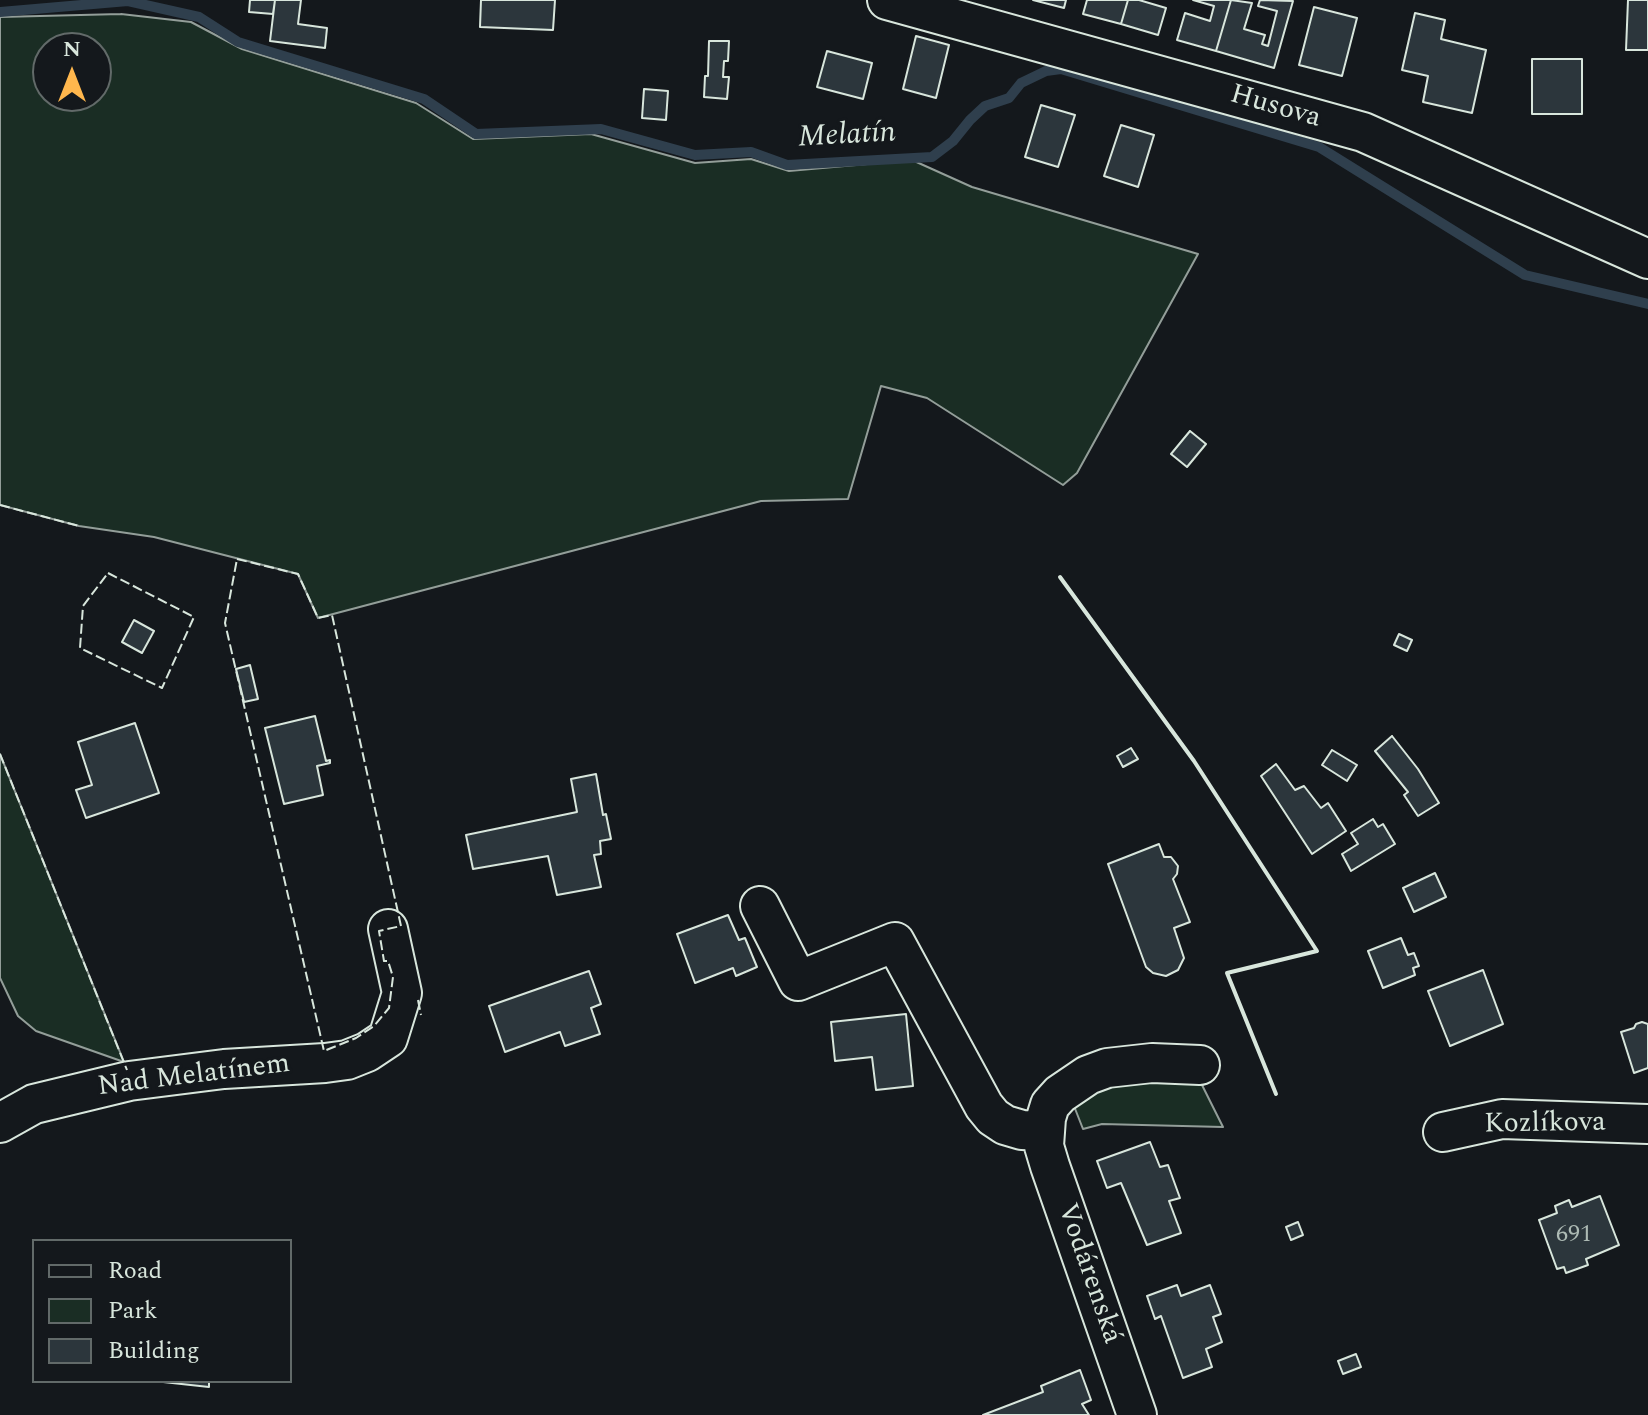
<!DOCTYPE html>
<html>
<head>
<meta charset="utf-8">
<style>
	body { margin:0 }
	#map { position:relative; width:1648px; height:1415px; overflow:hidden; background:#14181c; font-family:Spectral,serif }
	canvas { display:block }
	.legend { position:absolute; left:32px; top:1239px; width:260px; height:144px; box-sizing:border-box; background:#14181c; border:2px solid #626a69; margin:0; padding:10px 14px; list-style:none; font-size:24px; color:#d8e6dc }
	.legend li { display:flex; align-items:center; gap:16px; height:40px }
	.legend b { width:40px; border:2px solid #626a69 }
	.north { position:absolute; left:32px; top:32px; width:80px; height:80px; box-sizing:border-box; background:#14181c; border:2px solid #626a69; border-radius:50%; rotate:0deg; font-size:22px; font-weight:700; line-height:32px; text-align:center; color:#d8e6dc }
	.north::after { content:''; display:block; margin:auto; width:28px; height:36px; background:#ffb74d; clip-path:polygon(50% 0,100% 100%,50% 72%,0 100%) }
</style>
</head>
<body>
<div id="map">
<canvas width="1648" height="1415"></canvas>
<ul class="legend">
<li><b style="height:10px;background:#14181c"></b>Road</li>
<li><b style="height:22px;background:#1a2d24"></b>Park</li>
<li><b style="height:22px;background:#2c363c"></b>Building</li>
</ul>
<div class="north">N</div>
</div>
<script>
const context = document.querySelector('canvas').getContext('2d');
context.lineJoin = 'round';
function paint(path, color) {
  context.fillStyle = color;
  context.fill(path, 'evenodd');
}
function poly(rows) {
  const path = new Path2D();
  for (const r of rows) {
    path.moveTo(r[0], r[1]);
    for (let i = 2; i < r.length; i += 2) path.lineTo(r[i], r[i + 1]);
  }
  return path;
}
function trace(path, color, width, dash) {
  context.strokeStyle = color;
  context.lineWidth = width;
  context.lineCap = dash ? 'butt' : 'round';
  context.setLineDash(dash || []);
  context.stroke(path);
}
function label(font, color, halo, rows, align = 'center') {
  context.font = font + ' Spectral,serif';
  context.lineWidth = 6;
  context.setLineDash([]);
  context.textBaseline = 'middle';
  context.strokeStyle = halo;
  context.fillStyle = color;
  for (const [text, x, y, turn = 0] of rows) {
    context.save();
    context.translate(x, y);
    context.rotate((+turn || 0) * Math.PI / 180);
    context.textAlign = isNaN(turn) ? turn : align;
    if (halo) context.strokeText(text, 0, 0);
    context.fillText(text, 0, 0);
    context.restore();
  }
}
const green = poly([
	[121,14,191,22,242,49,416,103,473,139,591,134,695,163,751,159,789,171,912,160,972,187,1198,254,1077,473,1063,485,927,398,881,386,848,499,761,501,318,618,298,574,154,537,79,526,0,505,0,17,121,14],
	[48,48,96,48,96,96,48,96,48,48],
	[0,754,124,1062,36,1031,18,1016,0,978,0,754],
	[1197,1075,1223,1127,1102,1124,1083,1129,1072,1101,1094,1086,1197,1075]
]);
const stream = poly([
	[0,12,128,1,199,17,238,42,424,99,476,134,601,129,695,155,751,152,787,165,932,157,953,141,970,120,985,106,1009,98,1021,83,1046,71,1061,69,1319,147,1525,275,1648,304]
]);
const building = poly([
	[250,0,275,0,273,14,249,12,250,0],
	[275,0,301,0,298,24,327,28,325,48,270,41,275,0],
	[481,0,555,0,553,30,480,27,481,0],
	[1033,0,1066,0,1064,8,1033,0],
	[1087,0,1128,0,1121,24,1083,14,1087,0],
	[1128,0,1139,0,1166,8,1158,35,1121,24,1128,0],
	[1193,0,1231,0,1216,51,1177,40,1185,13,1210,21,1214,6,1193,0],
	[1231,0,1252,3,1244,29,1265,35,1262,44,1268,46,1277,11,1258,6,1260,0,1293,1,1274,68,1216,51,1231,0],
	[1628,0,1648,0,1648,50,1626,50,1628,0],
	[1314,7,1357,18,1342,76,1299,65,1314,7],
	[1415,13,1445,20,1441,39,1486,50,1472,113,1423,102,1428,76,1402,70,1415,13],
	[916,36,949,45,936,98,903,89,916,36],
	[709,41,729,41,728,61,724,61,723,77,729,77,727,99,704,97,705,76,708,76,709,41],
	[827,51,872,63,863,99,817,87,827,51],
	[1532,59,1582,59,1582,114,1532,114,1532,59],
	[644,89,668,91,666,120,642,118,644,89],
	[1041,105,1075,115,1058,167,1025,157,1041,105],
	[1121,125,1154,135,1138,187,1104,176,1121,125],
	[1190,431,1206,444,1187,467,1171,454,1190,431],
	[134,620,154,631,142,653,122,642,134,620],
	[1399,634,1412,640,1407,651,1394,645,1399,634],
	[250,665,258,699,244,702,236,669,250,665],
	[315,716,326,761,330,760,330,763,317,766,323,795,284,804,265,728,315,716],
	[135,723,159,793,86,818,76,790,92,785,78,742,135,723],
	[1392,736,1418,769,1439,803,1418,816,1404,795,1408,792,1375,751,1392,736],
	[1131,748,1138,759,1123,767,1117,756,1131,748],
	[1332,750,1357,765,1347,781,1322,765,1332,750],
	[1276,764,1295,790,1304,786,1321,808,1328,803,1346,831,1312,854,1261,776,1276,764],
	[596,774,603,815,606,814,611,839,600,841,601,854,594,855,601,887,557,895,548,856,473,869,466,835,577,812,571,779,596,774],
	[1373,819,1378,827,1383,824,1395,844,1351,871,1342,854,1358,844,1351,833,1373,819],
	[1159,844,1164,857,1171,857,1178,866,1177,874,1173,879,1190,922,1174,928,1184,958,1178,970,1166,976,1153,973,1146,967,1108,864,1159,844],
	[1435,873,1446,897,1414,912,1403,888,1435,873],
	[728,915,739,940,745,938,757,967,736,976,733,968,695,983,677,934,728,915],
	[1401,938,1408,955,1414,953,1419,966,1413,968,1415,975,1383,988,1368,951,1401,938],
	[1483,970,1503,1024,1450,1046,1428,991,1483,970],
	[589,971,601,1004,591,1008,600,1034,565,1046,560,1032,505,1052,489,1006,589,971],
	[906,1014,913,1086,876,1090,872,1057,835,1061,831,1022,906,1014],
	[1642,1022,1648,1024,1648,1068,1634,1073,1621,1032,1634,1028,1636,1024,1642,1022],
	[1150,1142,1160,1167,1168,1165,1180,1198,1169,1201,1181,1233,1147,1245,1121,1183,1107,1188,1097,1161,1150,1142],
	[1600,1196,1619,1245,1586,1259,1588,1265,1566,1273,1564,1267,1557,1269,1539,1220,1557,1213,1555,1206,1569,1200,1572,1207,1600,1196],
	[1298,1222,1303,1235,1291,1240,1286,1227,1298,1222],
	[1177,1285,1181,1296,1210,1285,1221,1314,1213,1317,1222,1342,1206,1349,1212,1367,1183,1378,1161,1316,1155,1319,1147,1296,1177,1285],
	[1356,1354,1361,1367,1343,1374,1338,1361,1356,1354],
	[1080,1370,1091,1400,1082,1404,1089,1415,983,1415,1043,1392,1041,1386,1080,1370],
	[154,1381,209,1381,209,1387,154,1381]
]);
const minor = poly([
	[887,0,1363,132,1648,259],
	[760,906,798,981,895,942,984,1106,993,1117,1005,1125,1022,1130,1044,1131],
	[0,1123,34,1104,129,1081,224,1069,325,1063,347,1060,367,1052,388,1038,402,993,388,929],
	[1443,1132,1502,1119,1648,1124],
	[1137,1415,1050,1166,1044,1146,1046,1118,1050,1105,1060,1094,1088,1075,1107,1068,1152,1063,1200,1065]
]);
const fence = poly([
	[0,505,79,526],
	[237,559,298,574,318,618,332,615,401,926,379,931,384,961,388,961,393,977,389,1008,374,1026,356,1038,324,1051,225,623,237,559],
	[108,573,194,617,162,688,80,648,83,606,108,573],
	[0,754,127,1070],
	[418,1000,421,1015]
]);
const wall = poly([
	[1060,577,1194,761,1317,951,1227,973,1276,1094]
]);
const numberNames = [
	["691",1574,1236]
];
const streetNames = [
	["Husova",1275,108,16],
	["Nad Melatínem",194,1077,-7],
	["Kozlíkova",1545,1125,-1],
	["Vodárenská",1088,1274,71]
];
const waterNames = [
	["Melatín",847,137,-3]
];
paint(green, '#1a2d24');
trace(green, '#939e99', 2);
trace(stream, '#2f3f4d', 10);
paint(building, '#2c363c');
trace(building, '#d8e6dc', 2);
trace(minor, '#d8e6dc', 42);
trace(minor, '#14181c', 38);
trace(fence, '#d8e6dc', 2, [10, 4]);
trace(wall, '#d8e6dc', 4);
label('24px', '#adbab4', null, numberNames);
label('28px', '#d8e6dc', '#14181c', streetNames);
label('italic 30px', '#d8e6dc', '#14181c', waterNames);
</script>
</body>
</html>
